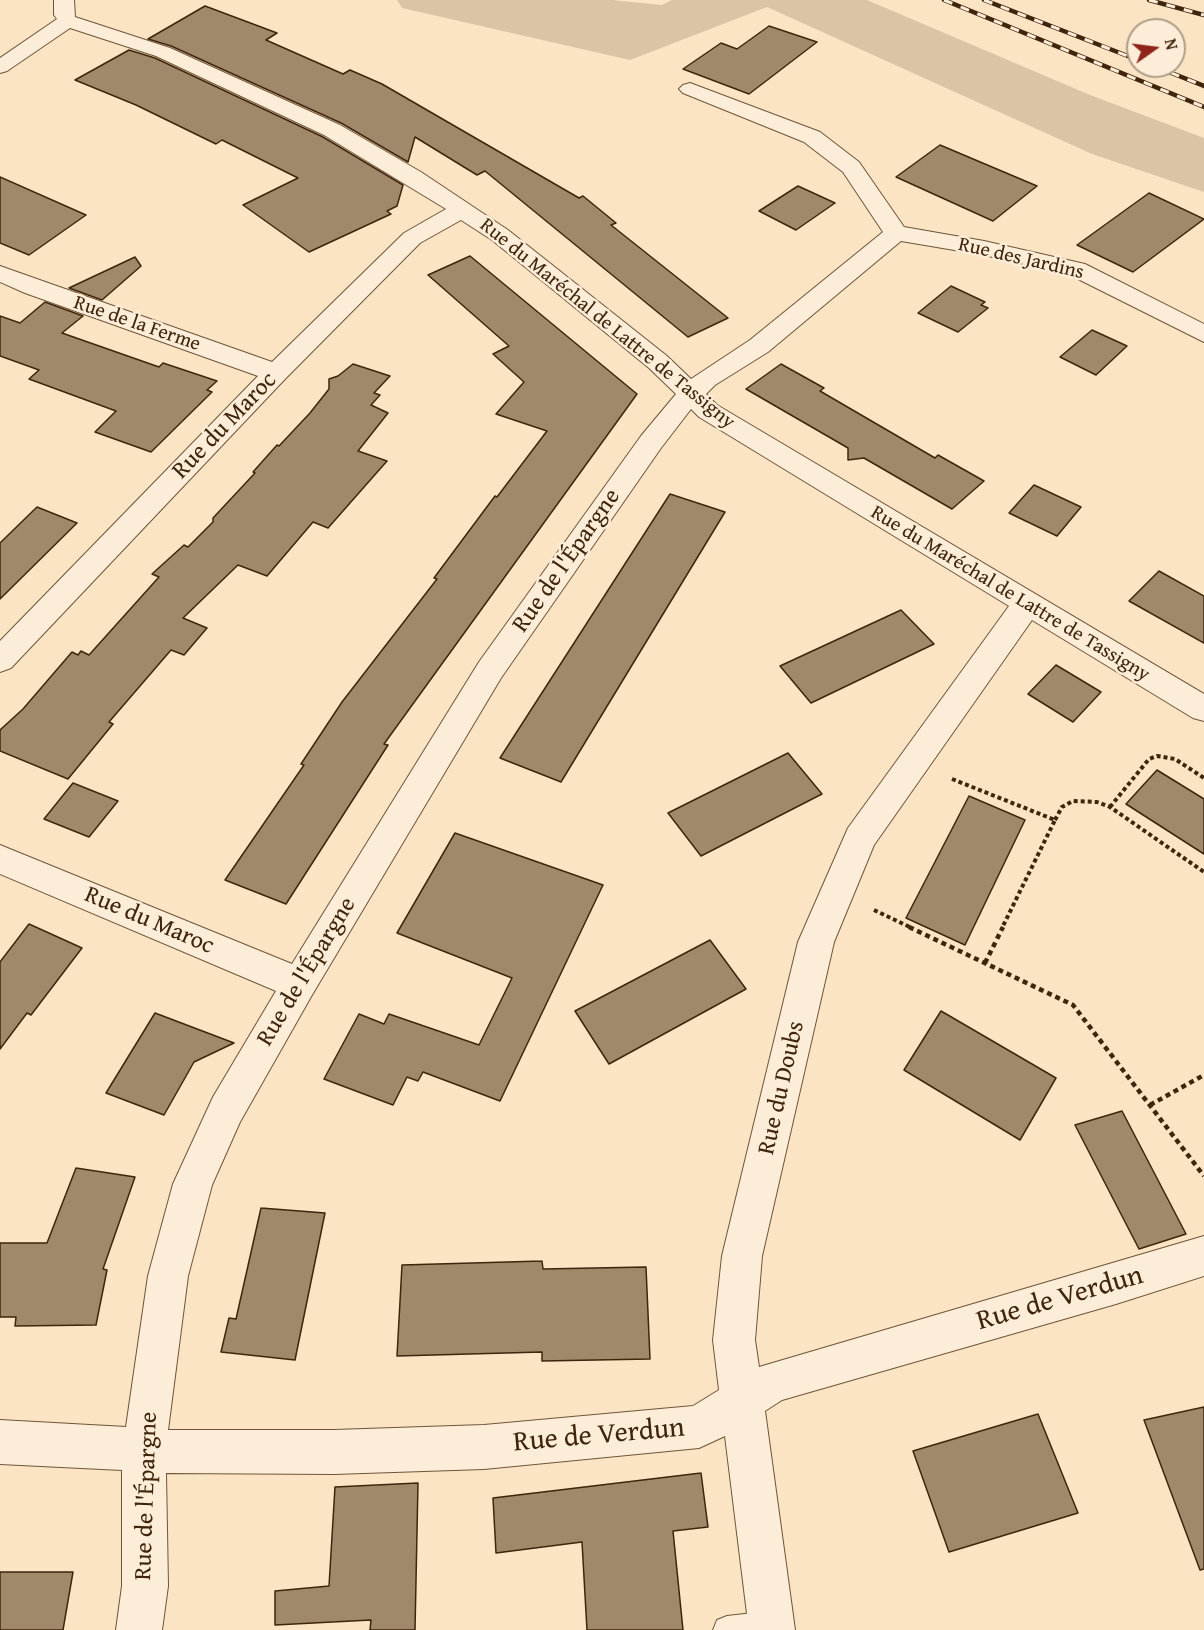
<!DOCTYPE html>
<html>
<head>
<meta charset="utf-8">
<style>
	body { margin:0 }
	#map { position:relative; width:1204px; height:1630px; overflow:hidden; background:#fae4c4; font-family:"Gentium Book Plus",serif }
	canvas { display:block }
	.north { position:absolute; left:1126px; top:18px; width:60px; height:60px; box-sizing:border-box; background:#fcedd9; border:2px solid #b09d87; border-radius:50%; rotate:76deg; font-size:16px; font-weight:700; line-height:24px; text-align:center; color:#3f250b }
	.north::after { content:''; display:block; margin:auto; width:21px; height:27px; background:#8f2418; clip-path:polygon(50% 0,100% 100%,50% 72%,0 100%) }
</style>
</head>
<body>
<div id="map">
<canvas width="1204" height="1630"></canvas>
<div class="north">N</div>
</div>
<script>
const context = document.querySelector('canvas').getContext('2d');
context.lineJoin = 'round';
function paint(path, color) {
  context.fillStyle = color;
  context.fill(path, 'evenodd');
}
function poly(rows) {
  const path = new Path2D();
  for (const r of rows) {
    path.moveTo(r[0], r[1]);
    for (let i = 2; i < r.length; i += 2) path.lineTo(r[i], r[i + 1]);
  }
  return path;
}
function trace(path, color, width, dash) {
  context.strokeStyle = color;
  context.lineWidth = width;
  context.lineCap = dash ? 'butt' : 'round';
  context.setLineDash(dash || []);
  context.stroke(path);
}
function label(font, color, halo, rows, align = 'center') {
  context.font = font + ' "Gentium Book Plus",serif';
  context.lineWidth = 5;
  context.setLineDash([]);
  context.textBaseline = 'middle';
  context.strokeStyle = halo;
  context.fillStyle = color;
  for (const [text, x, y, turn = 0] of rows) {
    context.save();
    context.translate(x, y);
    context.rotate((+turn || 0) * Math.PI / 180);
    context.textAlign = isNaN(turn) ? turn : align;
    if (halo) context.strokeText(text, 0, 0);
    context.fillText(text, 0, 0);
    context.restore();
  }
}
const green = poly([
	[397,0,612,0,662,5,672,0,867,0,1090,95,1204,138,1204,192,1092,154,767,7,630,60,402,8]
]);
const building = poly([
	[205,6,277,33,266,40,343,74,350,70,382,84,579,198,583,196,616,223,611,225,728,318,688,337,485,171,477,175,415,137,408,162,341,123,171,46,148,39,205,6],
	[769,26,817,42,749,94,683,69,721,43,737,49,769,26],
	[129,50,155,58,323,137,403,185,397,206,387,211,391,214,309,252,243,205,298,178,222,140,216,144,136,105,75,80,129,50],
	[940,145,1037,186,993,221,896,177,940,145],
	[0,177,86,215,29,255,0,243,0,177],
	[798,186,835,203,796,230,759,211,798,186],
	[1149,193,1204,219,1133,272,1077,245,1149,193],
	[470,256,637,394,384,744,388,745,286,904,225,880,304,765,301,764,342,702,437,579,434,578,495,496,497,497,547,431,496,414,524,382,493,354,509,346,428,275,470,256],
	[135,257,141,266,102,300,69,288,135,257],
	[951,286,985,302,981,305,988,308,958,332,918,313,951,286],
	[45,302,83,316,62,333,159,367,163,363,217,381,207,390,212,392,151,452,95,432,116,411,29,379,39,370,0,356,0,316,20,323,45,302],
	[1092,330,1127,346,1096,375,1060,357,1092,330],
	[353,364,390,376,374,393,380,395,371,405,388,413,358,451,387,461,328,528,313,522,267,576,238,565,183,618,207,628,184,655,171,650,109,722,113,724,68,779,0,751,0,730,23,709,72,652,78,655,81,651,89,655,159,577,152,574,184,545,188,547,213,522,213,518,255,473,253,472,277,445,279,446,310,413,329,389,329,379,338,376,353,364],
	[781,364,824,388,820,391,935,458,938,455,984,481,952,509,864,458,848,460,848,448,746,389,781,364],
	[1034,485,1081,507,1057,536,1009,513,1034,485],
	[670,494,725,512,561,782,500,758,670,494],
	[37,507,77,523,0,599,0,543,37,507],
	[1159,571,1204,596,1204,643,1129,601,1159,571],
	[901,610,934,644,811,703,780,666,901,610],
	[1056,665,1101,692,1073,722,1028,694,1056,665],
	[788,753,822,794,701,856,668,813,788,753],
	[1157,770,1204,799,1204,854,1126,804,1157,770],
	[73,783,118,801,89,837,44,819,73,783],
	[969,796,1025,820,965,945,906,918,969,796],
	[455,833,603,885,500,1101,423,1072,418,1081,407,1077,393,1105,324,1079,359,1014,384,1024,389,1014,479,1045,512,978,397,933,455,833],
	[29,924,82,948,31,1015,27,1013,0,1049,0,962,29,924],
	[710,940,746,989,609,1064,575,1011,710,940],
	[941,1011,1056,1078,1020,1140,904,1070,941,1011],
	[155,1013,234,1043,194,1062,164,1115,106,1093,155,1013],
	[1122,1111,1186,1234,1139,1249,1075,1125,1122,1111],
	[76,1168,135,1177,103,1269,107,1270,96,1325,15,1326,16,1317,0,1317,0,1243,47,1243,76,1168],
	[261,1208,325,1213,295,1360,221,1352,229,1318,236,1319,261,1208],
	[542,1261,543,1269,646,1267,650,1359,542,1361,542,1352,397,1356,402,1265,542,1261],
	[1204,1407,1204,1569,1200,1570,1144,1420,1204,1407],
	[1038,1414,1078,1513,949,1552,913,1451,1038,1414],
	[701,1473,708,1527,673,1531,683,1630,587,1630,582,1542,496,1553,493,1498,701,1473],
	[418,1483,415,1630,370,1630,371,1620,275,1625,275,1591,329,1586,335,1487,418,1483],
	[0,1572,73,1572,63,1630,0,1630,0,1572]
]);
const pathFar1 = poly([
	[952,779,1055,820,1002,928],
	[1110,807,1149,759,1157,756,1175,759,1204,778],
	[1055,820,1062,807,1073,801,1097,802,1110,807,1204,872],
	[874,910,912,928]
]);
const path = poly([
	[909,927,1073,1005,1204,1176],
	[985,963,1003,927],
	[1150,1105,1204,1075]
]);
const service = poly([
	[771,1611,781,1615,785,1625,783,1630,713,1630,717,1620,727,1616,771,1611]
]);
const minor = poly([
	[54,0,74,0,75,17,170,48,340,125,421,172,508,230,667,356,691,379,750,340,883,232,843,172,804,142,683,93,679,89,683,85,690,83,820,132,859,162,904,227,984,241,1085,264,1204,324,1204,342,1068,274,984,255,901,241,768,352,715,385,706,394,717,405,1204,694,1204,721,1193,718,1032,620,874,845,834,942,762,1256,755,1340,759,1367,1204,1236,1204,1276,1116,1304,782,1400,765,1411,795,1630,749,1630,725,1436,699,1448,484,1469,334,1474,166,1473,168,1586,162,1630,116,1630,122,1586,122,1470,0,1464,0,1420,126,1427,148,1276,173,1184,213,1097,276,991,0,874,0,845,292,964,479,662,641,436,676,394,649,368,492,240,461,220,420,243,285,379,11,668,0,672,0,641,258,376,25,293,0,282,0,266,272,362,404,233,446,209,324,135,156,56,70,28,7,71,0,73,0,58,57,19,54,15,54,0],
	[691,409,699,417,1009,606,848,828,798,942,722,1256,713,1340,719,1390,693,1406,484,1425,334,1430,168,1430,188,1276,212,1185,240,1122,312,995,501,678,661,448,691,409]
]);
const rail = poly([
	[944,0,1204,107],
	[984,0,1138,60],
	[1149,0,1204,15],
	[1154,66,1204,86]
]);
const farStreetnames = [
	["Rue des Jardins",1021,259,13],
	["Rue de la Ferme",137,324,19],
	["Rue du Maréchal de Lattre de Tassigny",607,324,39],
	["Rue du Maréchal de Lattre de Tassigny",1010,594,31]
];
const streetNames = [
	["Rue du Maroc",225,426,-46],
	["Rue de l'Épargne",567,561,-55],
	["Rue du Maroc",149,921,23],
	["Rue de l'Épargne",307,972,-59],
	["Rue du Doubs",782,1088,-77],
	["Rue de l'Épargne",147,1496,-88]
];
const nearStreetnames = [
	["Rue de Verdun",1060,1299,-16],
	["Rue de Verdun",599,1436,-5]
];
paint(green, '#dac4a5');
paint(building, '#a0886b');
trace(building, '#3f250b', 1.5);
trace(service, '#6e5539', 2);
trace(minor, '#6e5539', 2);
trace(pathFar1, '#3f250b', 4, [4, 3]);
trace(path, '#3f250b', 4.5, [5, 4]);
paint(service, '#fcedd9');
paint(minor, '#fcedd9');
trace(rail, '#3f250b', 4.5);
trace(rail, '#fcedd9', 3, [9]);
label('20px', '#3f250b', '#fcedd9', farStreetnames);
label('24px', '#3f250b', '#fcedd9', streetNames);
label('28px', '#3f250b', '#fcedd9', nearStreetnames);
</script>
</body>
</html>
